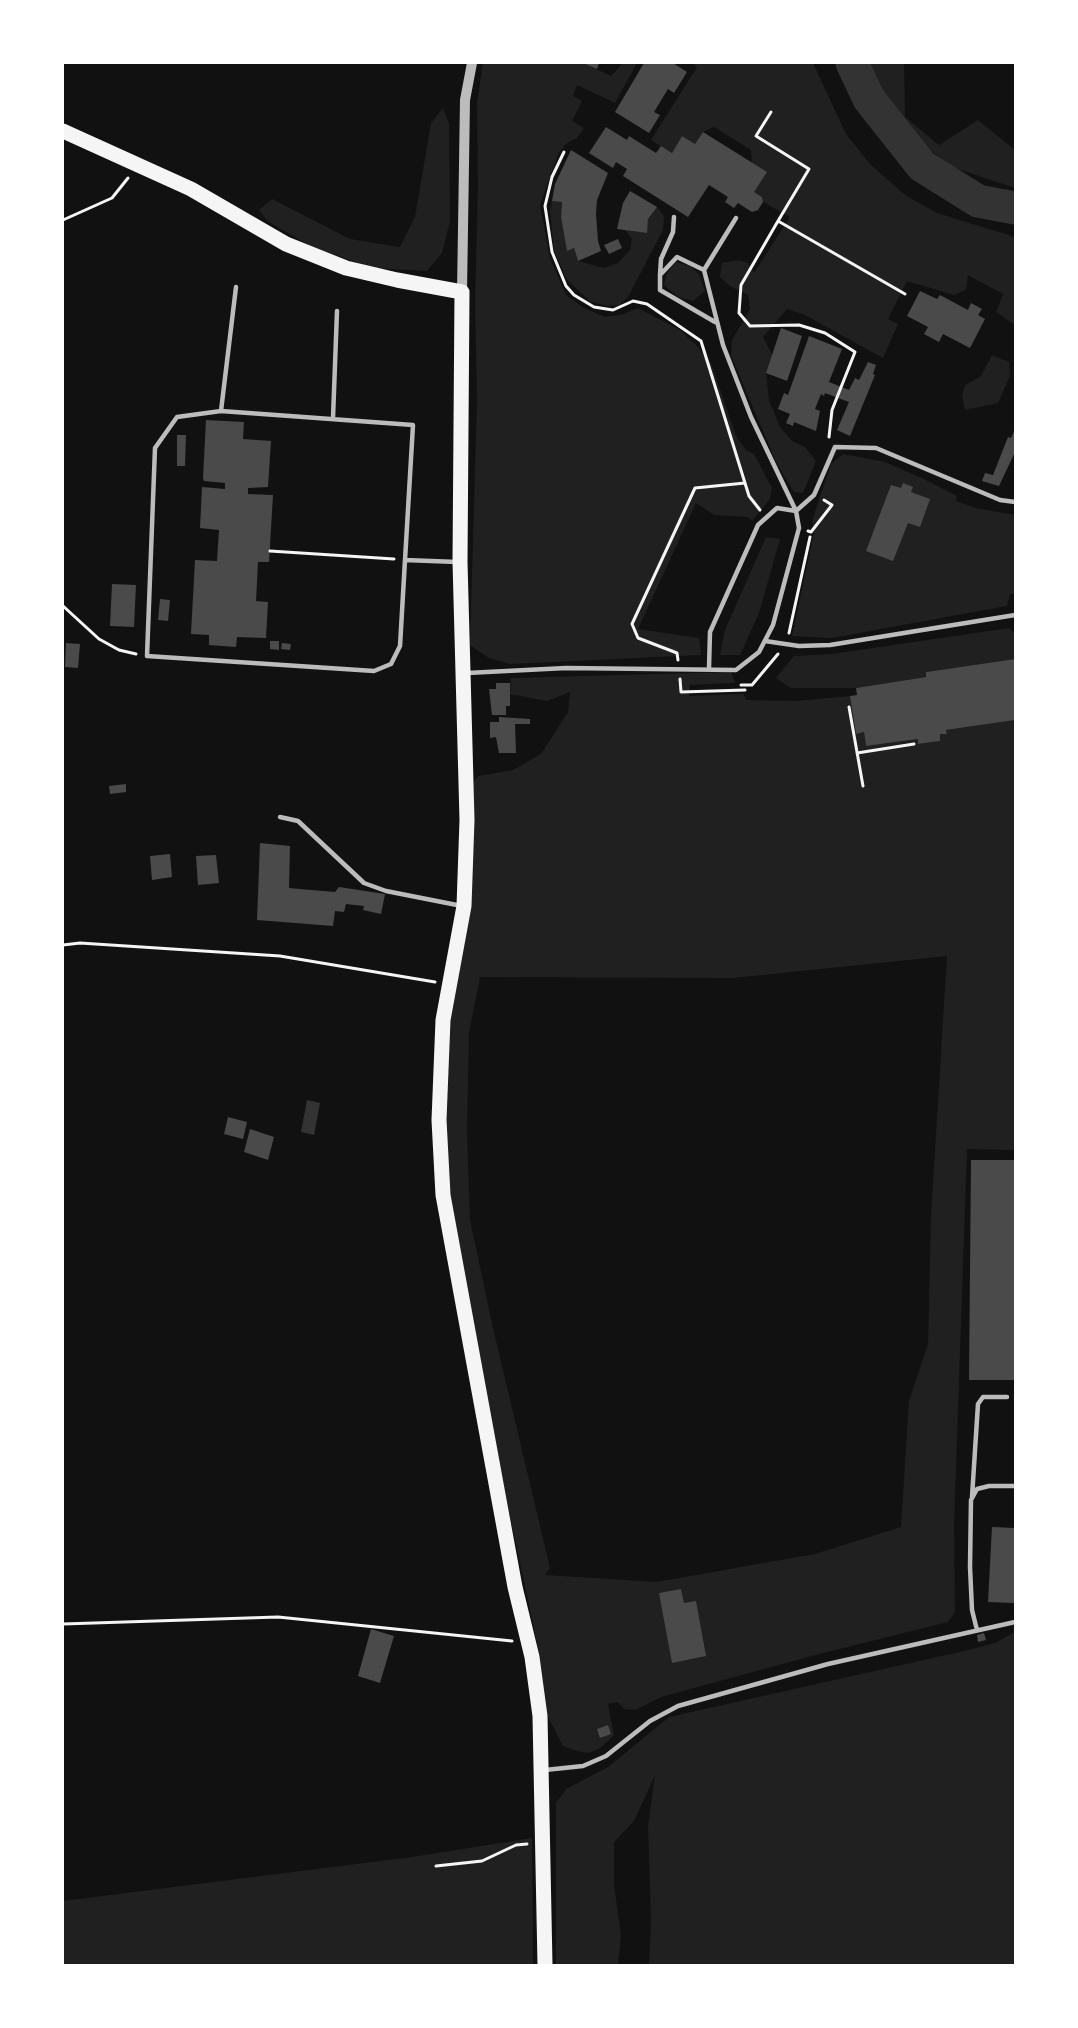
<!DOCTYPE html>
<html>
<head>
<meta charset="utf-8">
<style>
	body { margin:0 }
	#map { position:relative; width:1078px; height:2028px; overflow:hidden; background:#111; font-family:"Titillium Web",sans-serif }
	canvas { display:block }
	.frame { position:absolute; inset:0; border:64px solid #fff; pointer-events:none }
</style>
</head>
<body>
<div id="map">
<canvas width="1078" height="2028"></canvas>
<div class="frame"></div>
</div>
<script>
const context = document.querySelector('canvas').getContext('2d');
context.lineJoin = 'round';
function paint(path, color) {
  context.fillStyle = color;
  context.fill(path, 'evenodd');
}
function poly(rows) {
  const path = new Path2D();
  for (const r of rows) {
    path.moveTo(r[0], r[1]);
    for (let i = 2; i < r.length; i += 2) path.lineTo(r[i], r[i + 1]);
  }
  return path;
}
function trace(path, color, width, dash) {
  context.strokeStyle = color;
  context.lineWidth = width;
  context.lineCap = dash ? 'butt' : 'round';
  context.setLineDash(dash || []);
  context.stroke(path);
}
const green = poly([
	[483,63,583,63,611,76,623,63,637,63,615,103,577,85,573,96,582,101,572,121,584,128,577,138,567,143,559,152,540,205,550,258,566,295,584,308,605,317,624,314,638,308,680,330,697,346,711,363,736,436,746,450,754,454,772,488,770,499,752,521,748,517,714,515,696,503,638,629,699,638,701,655,510,664,489,658,470,645,477,399,475,303,478,184,477,103],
	[692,63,813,63,846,134,870,164,905,195,937,213,1015,237,1015,325,996,312,1003,294,968,275,966,290,954,295,907,281,888,319,898,324,883,358,805,315,787,309,763,337,772,355,766,373,769,400,780,427,792,441,805,447,816,461,803,493,794,492,777,464,731,356,732,340,750,309,748,295,730,286,720,277,722,263,739,260,748,263,754,273,790,217,763,202,762,197,754,192,766,172,752,163,751,150,714,127,703,132,695,144,682,136,672,153,651,140,697,67],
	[867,63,904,63,905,117,939,145,978,120,1015,150,1015,188,952,167,904,131],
	[443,108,449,123,450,221,442,253,427,271,374,268,312,247,267,221,259,210,272,199,350,239,400,247,415,217,431,123],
	[552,201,562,202,561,217,567,250,574,248,578,261,604,268,618,263,630,250,632,239,625,230,646,233,648,219,657,207,664,216,663,230,628,297,619,305,608,306,591,302,567,280,554,251,550,210],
	[676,262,690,266,699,274,705,291,693,301,678,297,664,285,667,273],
	[992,355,1009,362,1010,376,998,403,965,410,962,396,965,385,981,376],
	[843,454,885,462,924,479,957,496,956,501,976,508,1015,515,1015,594,1010,594,1007,606,832,638,792,636,814,533,812,521,831,464],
	[766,537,780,539,759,613,740,655,720,655,725,630],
	[1009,628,1015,633,1015,659,926,672,926,677,855,688,791,688,776,678,794,656,832,654],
	[731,672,735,683,690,685,689,696,743,694,747,700,796,701,850,696,856,733,864,732,866,746,918,739,919,744,940,741,940,734,947,734,946,730,1015,720,1015,1150,967,1149,954,1525,955,1612,948,1622,819,1654,661,1697,635,1710,624,1709,618,1702,608,1704,614,1735,600,1748,589,1753,577,1751,563,1746,548,1717,538,1647,492,1432,447,1195,444,1116,448,1020,472,855,474,781,479,776,513,770,541,754,568,712,570,692,547,701,510,694,511,678],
	[947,956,931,1215,928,1344,909,1401,901,1527,815,1554,656,1582,545,1575,550,1568,493,1328,470,1220,467,1131,469,1032,480,977,733,978],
	[1015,1632,1015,1965,649,1965,651,1920,648,1826,655,1775,634,1821,614,1842,614,1885,621,1935,618,1965,556,1965,556,1803,566,1789,608,1767,669,1717,964,1651,995,1643],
	[532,1838,533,1965,63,1965,63,1901,412,1857]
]);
const water = poly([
	[307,1100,320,1103,314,1135,301,1132]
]);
const river = poly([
	[852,63,869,99,922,166,978,201,1015,208]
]);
const building = poly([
	[583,63,599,63,597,69],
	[644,63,673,63,687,72,674,93,668,89,654,112,660,115,649,133,615,112],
	[606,127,627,140,629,136,656,153,661,146,672,153,682,136,695,144,703,132,767,172,754,192,762,197,763,202,758,210,752,212,738,203,734,208,725,202,728,197,709,185,688,217,623,176,627,169,616,162,613,168,589,153],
	[571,150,608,173,597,200,596,214,598,241,601,251,578,261,574,248,567,251,561,217,562,202,552,201,555,184],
	[630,191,657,207,648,219,647,233,617,229,623,203],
	[618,239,622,248,609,254,604,245],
	[920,291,937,299,940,295,968,310,971,303,982,309,978,315,985,319,970,348,943,334,939,342,924,334,928,327,907,316],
	[781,328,802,336,787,381,766,373],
	[809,336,842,349,829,382,849,390,855,378,859,380,868,362,876,365,873,374,875,375,850,436,837,430,849,402,825,393,824,396,821,394,815,409,820,411,816,431,794,422,793,426,786,423,790,414,778,409,784,393,788,395],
	[206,420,244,422,243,439,271,441,268,487,248,488,248,494,273,495,269,562,258,562,256,601,268,602,266,638,237,637,236,647,209,645,209,635,191,634,195,560,217,561,219,530,200,528,202,487,225,489,225,483,204,481,203,478],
	[1015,429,1015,452,999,486,982,481,985,473,993,475,1008,437,1011,438],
	[177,435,186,435,185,466,177,466],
	[903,483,913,487,911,492,930,499,920,527,908,523,893,561,866,551,891,485,901,488],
	[112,584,136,585,134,627,110,626],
	[160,599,170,600,168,621,158,620],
	[270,641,279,641,279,650,270,649],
	[66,643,80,644,78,668,65,667],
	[282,643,291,644,290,650,281,649],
	[1015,659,1015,720,946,730,947,734,940,734,940,741,918,744,918,739,866,746,864,732,856,734,850,696,857,695,856,688,926,677,926,672],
	[496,683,510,683,510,706,506,706,506,715,492,715,489,689,496,689],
	[499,717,530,719,530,724,515,724,516,753,499,753,496,737,490,738,490,722,499,722],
	[126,784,126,792,110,794,109,786],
	[260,843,290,846,289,888,335,892,339,887,385,894,381,914,363,910,364,906,346,904,344,912,335,911,333,926,257,920],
	[170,854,172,877,152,880,150,856],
	[216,855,219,883,198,885,196,856],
	[228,1117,247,1122,243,1139,224,1134],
	[250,1129,274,1137,268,1160,244,1152],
	[971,1160,1015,1160,1015,1380,969,1380],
	[992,1527,1015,1528,1014,1603,988,1602],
	[681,1589,684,1603,696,1601,706,1656,672,1663,659,1593],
	[371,1629,394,1636,380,1683,358,1676],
	[984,1633,986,1640,978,1642,977,1635],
	[608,1725,611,1734,600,1738,597,1729]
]);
const path = poly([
	[771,112,756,136,809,169,778,221],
	[564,152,552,177,545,206,552,252,566,286,574,295,594,307,613,310,633,301,647,304,701,341,749,496,760,510],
	[63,220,112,198,128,178],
	[829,437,832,410,855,352,825,333,799,325,750,326,739,313,741,285,778,221,905,294],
	[808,531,811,532,832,505,824,500],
	[270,551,394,559],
	[63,606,99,639,119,650,136,654],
	[789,633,810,537],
	[678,660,677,653,638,638,632,624,695,488,745,483],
	[680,679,681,692,745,690],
	[741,685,752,685,778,654],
	[849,707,863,786],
	[857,753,914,744],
	[63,945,80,943,280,956,435,982],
	[63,1624,278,1617,512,1641],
	[436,1866,482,1861,516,1845,527,1844]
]);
const service = poly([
	[736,218,704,270,723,345,751,417,796,511],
	[704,270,677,257,660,275,660,290,715,322],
	[660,275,661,259,673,232,674,217],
	[221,411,236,287],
	[333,418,337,311],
	[405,560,400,646,391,664,374,671,147,656,155,448,177,417,221,411,413,425,405,560,457,562],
	[765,641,799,646,830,645,1015,615],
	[709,668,710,632,758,525,777,508,796,511],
	[467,673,566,668,736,670,759,652,773,625,799,528,796,511,814,495,835,447,876,448,1000,500,1015,502],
	[280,817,298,821,364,883,386,891,462,906],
	[972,1497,978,1404,983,1397,1007,1397],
	[977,1630,972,1610,970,1567,971,1500,977,1489,989,1486,1015,1486],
	[545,1770,583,1766,606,1756,650,1721,678,1706,828,1664,1015,1622]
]);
const tertiary = poly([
	[462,292,465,100,472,63]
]);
const primary = poly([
	[63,131,191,189,286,244,346,268,397,280,462,292,460,562,467,820,464,906,443,1020,439,1120,443,1195,515,1587,532,1657,540,1716,545,1965]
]);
paint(green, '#202020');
paint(water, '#333');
trace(river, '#333', 33);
paint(building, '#4a4a4a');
trace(path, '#f5f5f5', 3);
trace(service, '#bcbcbc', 4.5);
trace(tertiary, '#bcbcbc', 10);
trace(primary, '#f5f5f5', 15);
</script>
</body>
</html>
